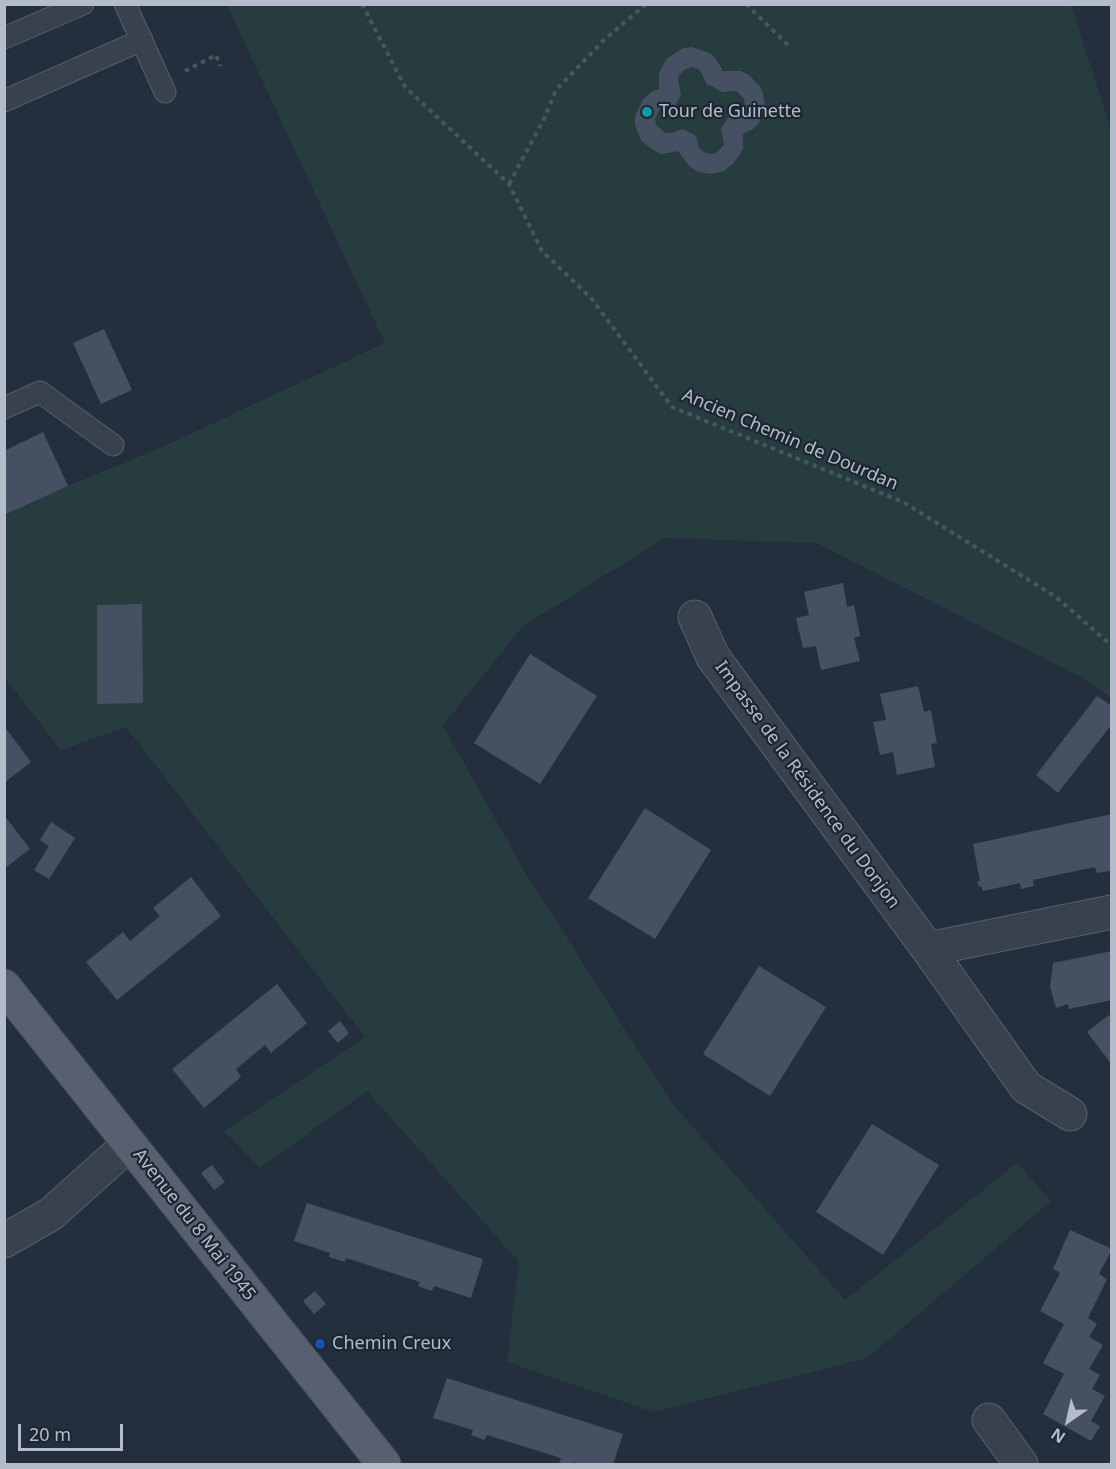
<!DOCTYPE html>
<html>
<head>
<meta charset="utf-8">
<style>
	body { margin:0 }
	#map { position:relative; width:1116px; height:1469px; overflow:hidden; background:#242f3e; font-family:"Noto Sans",sans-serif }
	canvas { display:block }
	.frame { position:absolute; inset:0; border:6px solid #b4bcc9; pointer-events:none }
	.north { position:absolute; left:1038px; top:1391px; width:60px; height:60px; -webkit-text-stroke:4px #1d2633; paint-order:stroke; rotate:214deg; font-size:16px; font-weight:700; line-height:24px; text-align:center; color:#b4bcc9 }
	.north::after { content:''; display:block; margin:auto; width:21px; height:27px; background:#b4bcc9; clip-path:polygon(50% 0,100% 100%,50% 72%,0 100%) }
	.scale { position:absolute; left:18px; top:1424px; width:105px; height:27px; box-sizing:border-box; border:3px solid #b4bcc9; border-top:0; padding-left:8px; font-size:18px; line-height:21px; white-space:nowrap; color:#b4bcc9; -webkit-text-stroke:4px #1d2633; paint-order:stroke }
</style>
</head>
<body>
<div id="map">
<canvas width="1116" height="1469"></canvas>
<div class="frame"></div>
<div class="north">N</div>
<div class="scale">20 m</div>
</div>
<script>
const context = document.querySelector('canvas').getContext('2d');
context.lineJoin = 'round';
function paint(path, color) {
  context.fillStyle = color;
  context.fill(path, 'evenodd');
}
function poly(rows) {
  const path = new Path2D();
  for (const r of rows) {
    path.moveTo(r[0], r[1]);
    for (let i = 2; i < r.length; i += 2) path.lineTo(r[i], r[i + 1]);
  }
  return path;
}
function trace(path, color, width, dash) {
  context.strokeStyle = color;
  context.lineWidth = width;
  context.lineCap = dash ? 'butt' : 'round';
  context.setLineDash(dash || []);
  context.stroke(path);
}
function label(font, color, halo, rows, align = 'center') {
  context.font = font + ' "Noto Sans",sans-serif';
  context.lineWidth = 4.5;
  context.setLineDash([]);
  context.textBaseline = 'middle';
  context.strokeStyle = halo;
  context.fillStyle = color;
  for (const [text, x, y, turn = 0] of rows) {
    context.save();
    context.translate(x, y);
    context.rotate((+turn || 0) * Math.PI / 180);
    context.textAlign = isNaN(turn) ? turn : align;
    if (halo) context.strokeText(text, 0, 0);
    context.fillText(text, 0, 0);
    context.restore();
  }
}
const green = poly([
	[227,5,1071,5,1111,129,1111,698,1083,678,816,543,665,538,523,626,443,725,522,867,671,1102,845,1300,1017,1163,1051,1201,867,1358,654,1412,507,1362,519,1262,367,1091,260,1168,224,1131,365,1037,126,727,61,750,5,678,4,515,68,486,160,448,385,343]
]);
const building = poly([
	[692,47,710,53,716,59,723,71,741,71,749,75,760,87,763,94,765,105,759,123,753,129,743,134,743,149,734,163,724,171,711,174,699,172,690,167,678,151,661,154,653,150,641,140,635,125,635,116,642,101,651,92,659,89,659,74,666,59,683,48],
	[691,67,698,69,701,72,707,85,712,86,722,92,737,91,744,99,745,105,741,113,728,118,721,129,724,145,716,153,710,154,705,153,699,148,696,136,683,129,672,133,665,133,656,125,655,119,660,109,676,105,681,94,678,81,679,75,684,70],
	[104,329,132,390,101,404,73,343],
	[43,432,68,486,4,515,4,451],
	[843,583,847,607,854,605,860,636,854,638,860,661,821,670,816,646,803,648,796,618,809,615,804,592],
	[142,604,143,703,97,704,97,605],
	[530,654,597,696,540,784,474,743],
	[918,686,924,712,931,710,934,727,937,743,931,744,935,767,897,775,893,752,880,755,873,722,886,720,880,694],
	[1097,696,1112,706,1112,724,1058,793,1036,775],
	[4,726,31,762,4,783],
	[645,808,711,850,655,939,588,898],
	[1112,814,1110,871,1097,873,1095,867,1033,880,1034,886,1021,889,1020,883,983,891,981,886,979,887,977,882,980,881,973,844],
	[4,815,30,849,4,869],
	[51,822,75,838,49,879,34,870,49,846,40,840],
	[191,877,221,916,117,1000,86,962,123,932,130,941,160,916,153,908],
	[1112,951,1112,1000,1069,1009,1068,1004,1056,1008,1050,987,1053,963],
	[759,966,826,1007,770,1096,703,1054],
	[277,984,307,1023,271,1053,265,1045,236,1069,241,1077,204,1108,172,1069],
	[1109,1015,1112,1018,1112,1065,1087,1032],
	[340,1021,349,1033,338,1043,328,1031],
	[872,1124,939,1165,883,1255,816,1212],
	[212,1165,225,1182,214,1190,201,1173],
	[307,1203,483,1259,471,1298,434,1286,432,1291,418,1286,420,1282,346,1258,345,1262,329,1257,330,1253,294,1241],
	[1070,1230,1112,1249,1099,1274,1107,1279,1088,1318,1097,1324,1089,1337,1103,1345,1089,1369,1100,1375,1092,1389,1105,1396,1091,1421,1100,1426,1091,1441,1043,1414,1064,1374,1043,1363,1064,1324,1040,1311,1060,1273,1053,1269],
	[315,1291,326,1304,314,1314,303,1301],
	[447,1378,623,1434,613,1464,582,1464,574,1462,573,1464,559,1464,561,1458,487,1435,484,1440,471,1435,473,1430,433,1418]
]);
const path = poly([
	[362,4,405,87,509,184,542,251,591,298,672,407,903,502,1056,597,1112,646],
	[746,4,790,47],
	[185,71,216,55,220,66],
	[509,184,544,119,556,90,603,41,646,4]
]);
const service = poly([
	[125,4,165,92],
	[4,38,83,4],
	[4,101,142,40],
	[4,408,40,392,113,445]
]);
const minor = poly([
	[695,617,713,657,928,949,1026,1087,1070,1114],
	[928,949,1112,912],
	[4,1241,51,1214,129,1144],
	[989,1420,1021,1464]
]);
const primary = poly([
	[4,986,384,1464]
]);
const markers = [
	[647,112,6,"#0f9aa8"],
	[320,1344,6,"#1a4fb4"]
];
const poiNames = [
	["Tour de Guinette",659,112],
	["Chemin Creux",332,1344]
];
const streetNames = [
	["Ancien Chemin de Dourdan",790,440,23],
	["Impasse de la Résidence du Donjon",807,785,54],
	["Avenue du 8 Mai 1945",194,1225,52]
];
paint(green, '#263c3f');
paint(building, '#455162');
trace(service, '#565f6c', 23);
trace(minor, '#565f6c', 35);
trace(primary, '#414a57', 35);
trace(path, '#44595c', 4, [4.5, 4.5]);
trace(service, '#38414e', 21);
trace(minor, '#38414e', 33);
trace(primary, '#56606e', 33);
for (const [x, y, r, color] of markers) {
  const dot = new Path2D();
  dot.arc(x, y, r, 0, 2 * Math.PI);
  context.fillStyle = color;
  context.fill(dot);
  trace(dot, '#1d2633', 2);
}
label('18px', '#b4bcc9', '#1d2633', poiNames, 'left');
label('18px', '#b4bcc9', '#1d2633', streetNames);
</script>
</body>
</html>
